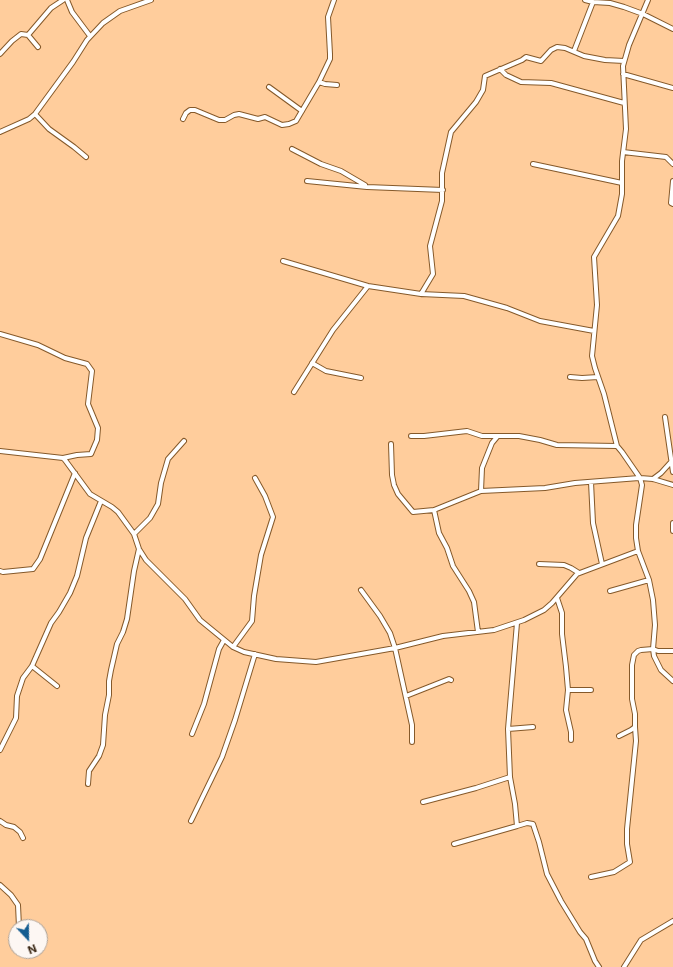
<!DOCTYPE html>
<html>
<head>
<meta charset="utf-8">
<style>
	body { margin:0 }
	#map { position:relative; width:673px; height:967px; overflow:hidden; background:#ffcd9c; font-family:Inter,sans-serif }
	canvas { display:block }
	.north { position:absolute; left:8px; top:919px; width:40px; height:40px; box-sizing:border-box; background:#fdf7f3; border:1px solid #ada298; border-radius:50%; rotate:158deg; font-size:11px; font-weight:700; line-height:16px; text-align:center; color:#36230f }
	.north::after { content:''; display:block; margin:auto; width:14px; height:18px; background:#145d91; clip-path:polygon(50% 0,100% 100%,50% 72%,0 100%) }
</style>
</head>
<body>
<div id="map">
<canvas width="673" height="967"></canvas>
<div class="north">N</div>
</div>
<script>
const context = document.querySelector('canvas').getContext('2d');
context.lineJoin = 'round';
function poly(rows) {
  const path = new Path2D();
  for (const r of rows) {
    path.moveTo(r[0], r[1]);
    for (let i = 2; i < r.length; i += 2) path.lineTo(r[i], r[i + 1]);
  }
  return path;
}
function trace(path, color, width, dash) {
  context.strokeStyle = color;
  context.lineWidth = width;
  context.lineCap = dash ? 'butt' : 'round';
  context.setLineDash(dash || []);
  context.stroke(path);
}
const street = poly([
	[67,0,72,12,90,36],
	[334,0,328,17,330,54,330,59,319,82,325,84,337,85],
	[585,0,593,2],
	[648,0,629,45,623,66,626,129,622,161,622,194,618,216,594,257,597,305,592,356,595,368,604,394,617,446,622,452,640,478,642,485,636,525,636,538,638,551,649,580,653,600,655,625,653,649,654,656,661,670,673,681],
	[38,47,28,35,51,8,63,0],
	[574,51,593,2,610,3,624,7,643,14,673,29],
	[0,54,12,41,21,34,28,35],
	[500,69,506,75,521,82,551,83,624,103],
	[623,74,673,88],
	[269,87,302,111],
	[35,114,49,129,74,147,86,157],
	[183,119,186,113,190,110,195,110,219,120,225,120,234,115,239,114,258,119,265,117,282,125,289,124,296,121,319,82],
	[0,132,29,119,35,114,73,62,87,40,103,23,120,11,151,0],
	[292,149,321,164,341,171,365,185],
	[623,152,666,157,673,164],
	[533,164,622,183],
	[307,181,367,187,443,190],
	[673,181,671,203,673,204],
	[283,261,368,286,421,294,464,296,507,308,540,321,594,331],
	[421,294,433,274,430,246,442,201,442,173,451,132,476,102,483,90,485,76,522,60,526,57,541,61,551,50,557,47,565,48,584,56,605,60,624,61],
	[0,334,38,345,65,358,87,364,92,371,88,404,98,428,97,440,91,454,77,455,63,458],
	[312,363,326,371,361,378],
	[570,377,582,378,598,377],
	[294,392,333,330,368,286],
	[665,417,673,472],
	[411,436,424,436,467,431,482,436,519,436,540,440,557,445,617,446],
	[391,444,392,475,394,485,398,494,413,512,434,510,481,491,545,488,575,483,639,478],
	[0,451,63,458,65,460,90,494,112,507,118,512,134,534,139,549,146,560,185,599,200,620,233,647,244,652,276,659,316,662,395,648,443,636,494,630,524,620,544,610,552,603,577,574,638,551],
	[640,478,653,479,673,485],
	[653,479,661,473,671,462],
	[591,482,593,523,602,564],
	[481,491,482,468,492,443,497,437],
	[434,510,439,533,447,548,453,566,469,591,474,602,478,632],
	[673,523,673,531],
	[134,534,150,518,158,504,161,483,168,459,184,441],
	[539,564,564,565,571,568,579,573],
	[0,571,3,572,33,569,40,559,75,473],
	[361,590,380,616,390,633,395,648,412,725,412,742],
	[610,591,649,580],
	[557,598,562,613,562,634,566,667,568,690],
	[233,647,252,621,254,596,261,555,273,517,265,496,255,478],
	[32,666,57,686],
	[406,696,449,679,451,680],
	[508,729,533,727],
	[192,734,204,704,219,649,224,640],
	[619,736,631,730,635,727,635,714,632,699,632,665,634,655,638,651,641,650,653,649,658,651,673,651],
	[571,740,571,732,566,710,568,690,591,690],
	[0,750,16,718,17,696,23,678,32,666,51,623,59,612,70,593,77,576,86,538,101,501],
	[88,784,89,771,99,756,103,745,105,715,109,695,109,681,111,670,117,644,123,632,127,619,134,571,139,549],
	[423,802,476,788,510,777],
	[0,821,6,825,14,827,20,832,23,838],
	[191,821,222,757,235,720,255,654],
	[517,826,527,823,533,824,539,842,547,874,561,901,580,932,586,939,595,961,599,967],
	[454,844,517,826,515,804,510,777,508,729,517,623],
	[591,877,614,872,630,862,627,844,627,829,636,741,635,727],
	[0,885,11,895,18,905,19,927],
	[624,967,641,940,673,921]
]);
trace(street, '#85592a', 6);
trace(street, '#fff', 4);
</script>
</body>
</html>
